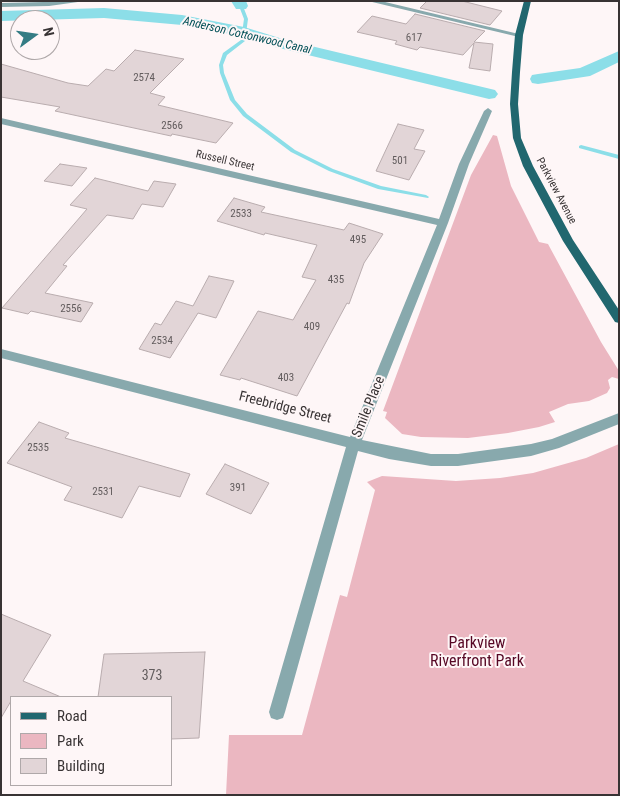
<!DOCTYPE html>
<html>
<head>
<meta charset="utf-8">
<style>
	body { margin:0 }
	#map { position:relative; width:620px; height:796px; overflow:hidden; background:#fef6f7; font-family:"Roboto Condensed",sans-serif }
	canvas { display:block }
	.frame { position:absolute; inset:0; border:2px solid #383334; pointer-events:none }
	.legend { position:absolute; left:10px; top:696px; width:162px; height:90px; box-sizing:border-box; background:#fef6f7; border:1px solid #afa8a9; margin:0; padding:6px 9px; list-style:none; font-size:15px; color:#383334 }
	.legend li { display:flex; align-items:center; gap:10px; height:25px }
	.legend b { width:25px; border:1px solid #afa8a9 }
	.north { position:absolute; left:10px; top:10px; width:50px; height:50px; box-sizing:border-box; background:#fef6f7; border:1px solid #afa8a9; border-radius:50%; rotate:76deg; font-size:14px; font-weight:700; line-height:20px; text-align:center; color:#383334 }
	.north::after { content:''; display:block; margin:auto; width:18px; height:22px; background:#347c84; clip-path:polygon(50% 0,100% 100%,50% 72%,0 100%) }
</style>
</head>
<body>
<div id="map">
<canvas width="620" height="796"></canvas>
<div class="frame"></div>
<ul class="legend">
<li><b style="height:6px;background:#21676f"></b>Road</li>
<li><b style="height:14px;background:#ebb7c1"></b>Park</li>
<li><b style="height:14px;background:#e2d5d7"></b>Building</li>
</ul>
<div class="north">N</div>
</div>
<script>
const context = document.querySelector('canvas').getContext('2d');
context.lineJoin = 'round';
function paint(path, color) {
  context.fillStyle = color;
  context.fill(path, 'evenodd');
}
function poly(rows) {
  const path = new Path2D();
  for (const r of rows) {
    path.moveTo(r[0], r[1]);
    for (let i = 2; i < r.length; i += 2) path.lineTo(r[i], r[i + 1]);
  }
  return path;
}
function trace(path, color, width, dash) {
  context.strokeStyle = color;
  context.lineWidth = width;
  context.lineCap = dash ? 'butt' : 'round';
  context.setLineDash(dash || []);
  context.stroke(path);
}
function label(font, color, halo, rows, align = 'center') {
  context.font = font + ' "Roboto Condensed",sans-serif';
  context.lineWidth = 4;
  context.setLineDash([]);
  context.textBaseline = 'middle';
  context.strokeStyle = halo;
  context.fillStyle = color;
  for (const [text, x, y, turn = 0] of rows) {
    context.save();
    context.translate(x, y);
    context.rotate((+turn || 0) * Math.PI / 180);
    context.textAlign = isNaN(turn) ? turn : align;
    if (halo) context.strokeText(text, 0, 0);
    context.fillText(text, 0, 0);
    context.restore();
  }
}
const green = poly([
	[493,135,497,136,511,186,539,242,548,244,601,342,619,371,619,379,612,377,608,380,610,388,607,393,589,401,568,404,549,412,555,422,539,427,508,433,468,438,421,437,402,434,385,418,387,412,383,411,471,175],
	[619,444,619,795,226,795,229,735,302,735,340,595,347,597,375,490,367,482,382,476,456,481,500,478,533,473,586,458]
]);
const stream = poly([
	[241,5,243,6,248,19,245,41,227,55,223,65,224,73,235,100,247,114,295,150,333,169,381,186,426,195,429,197,428,198,378,189,329,171,291,152,243,116,230,100,220,73,219,65,223,53,241,40,244,19,239,6,241,5],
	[581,145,619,155,619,159,579,148,579,146,581,145]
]);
const canal = poly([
	[231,1,246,1,248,6,246,9,236,9,231,1],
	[104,8,182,15,244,27,286,40,495,90,498,94,495,98,489,99,275,47,241,36,182,25,104,18,1,21,1,11,104,8],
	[619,51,619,62,590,76,538,84,532,83,530,79,532,75,538,74,580,68,619,51]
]);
const building = poly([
	[427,1,462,1,502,11,490,25,420,8,427,1],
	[415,14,485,31,474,42,493,44,490,71,469,68,474,43,463,55,420,47,417,50,395,44,397,41,357,32,372,16,406,24,415,14],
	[135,50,184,59,150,93,165,97,158,105,233,123,216,143,172,134,171,136,55,111,60,107,1,97,1,64,68,83,88,86,106,69,114,71,135,50],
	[398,124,424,130,414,149,425,151,409,180,376,171,398,124],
	[60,164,87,168,72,186,44,181,60,164],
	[95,178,148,191,154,181,176,184,163,207,142,204,133,219,107,215,63,265,67,266,45,293,93,303,81,322,31,311,28,314,2,308,87,209,70,205,95,178],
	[234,198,265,207,261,212,344,230,349,223,383,234,364,263,349,304,347,303,297,396,241,378,240,380,220,375,258,311,293,320,316,280,302,277,317,245,265,233,264,235,217,221,234,198],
	[209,276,234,281,216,318,198,313,170,358,139,349,155,323,161,325,176,301,193,306,209,276],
	[39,422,69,433,65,438,190,474,180,497,139,486,122,518,64,500,72,487,7,463,39,422],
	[225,464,269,483,251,514,206,494,225,464],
	[1,614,51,635,23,681,61,697,11,697,11,701,1,718,1,614],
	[205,652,199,738,171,739,171,697,98,697,104,654,205,652]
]);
const minor = poly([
	[85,1,49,6,1,7,1,3,85,1],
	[368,1,381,1,523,35,519,37,368,1],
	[488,108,492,111,469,164,448,223,362,440,431,454,458,454,531,444,552,439,619,413,619,424,559,448,531,456,458,466,431,466,389,459,358,451,285,712,283,718,277,720,271,718,269,712,346,447,1,358,1,349,350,437,437,225,1,124,1,118,439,219,459,164,484,111,488,108]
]);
const major = poly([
	[524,1,531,1,523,35,520,72,518,104,521,138,533,166,573,240,619,310,619,323,615,322,563,241,523,166,513,138,510,104,512,72,515,35,524,1]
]);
const numberNames = [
	["617",414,38],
	["2574",144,78],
	["2566",172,126],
	["501",400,161],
	["2533",241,214],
	["495",358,240],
	["435",336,280],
	["2556",71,309],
	["409",312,327],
	["2534",162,341],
	["403",286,378],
	["2535",38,448],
	["391",238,488],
	["2531",103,492]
];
const farStreetnames = [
	["Russell Street",225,161,13],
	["Parkview Avenue",556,191,62]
];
const farWaternames = [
	["Anderson Cottonwood Canal",247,36,13]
];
const streetNames = [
	["Smile Place",369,407,-68],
	["Freebridge Street",285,408,14]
];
const nearNumbernames = [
	["373",152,676]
];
const nearParknames = [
	["Parkview",477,644],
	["Riverfront Park",477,662]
];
paint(green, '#ebb7c1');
paint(stream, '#8cdee8');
paint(canal, '#8cdee8');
paint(building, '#e2d5d7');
trace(building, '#b9acae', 1);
paint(minor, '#88a9ad');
paint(major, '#21676f');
label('11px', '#625c5d', null, numberNames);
label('11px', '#383334', '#fef6f7', farStreetnames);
label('italic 12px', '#004f56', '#fef6f7', farWaternames);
label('14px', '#383334', '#fef6f7', streetNames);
label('14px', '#625c5d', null, nearNumbernames);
label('16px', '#560724', '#fef6f7', nearParknames);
</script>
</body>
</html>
